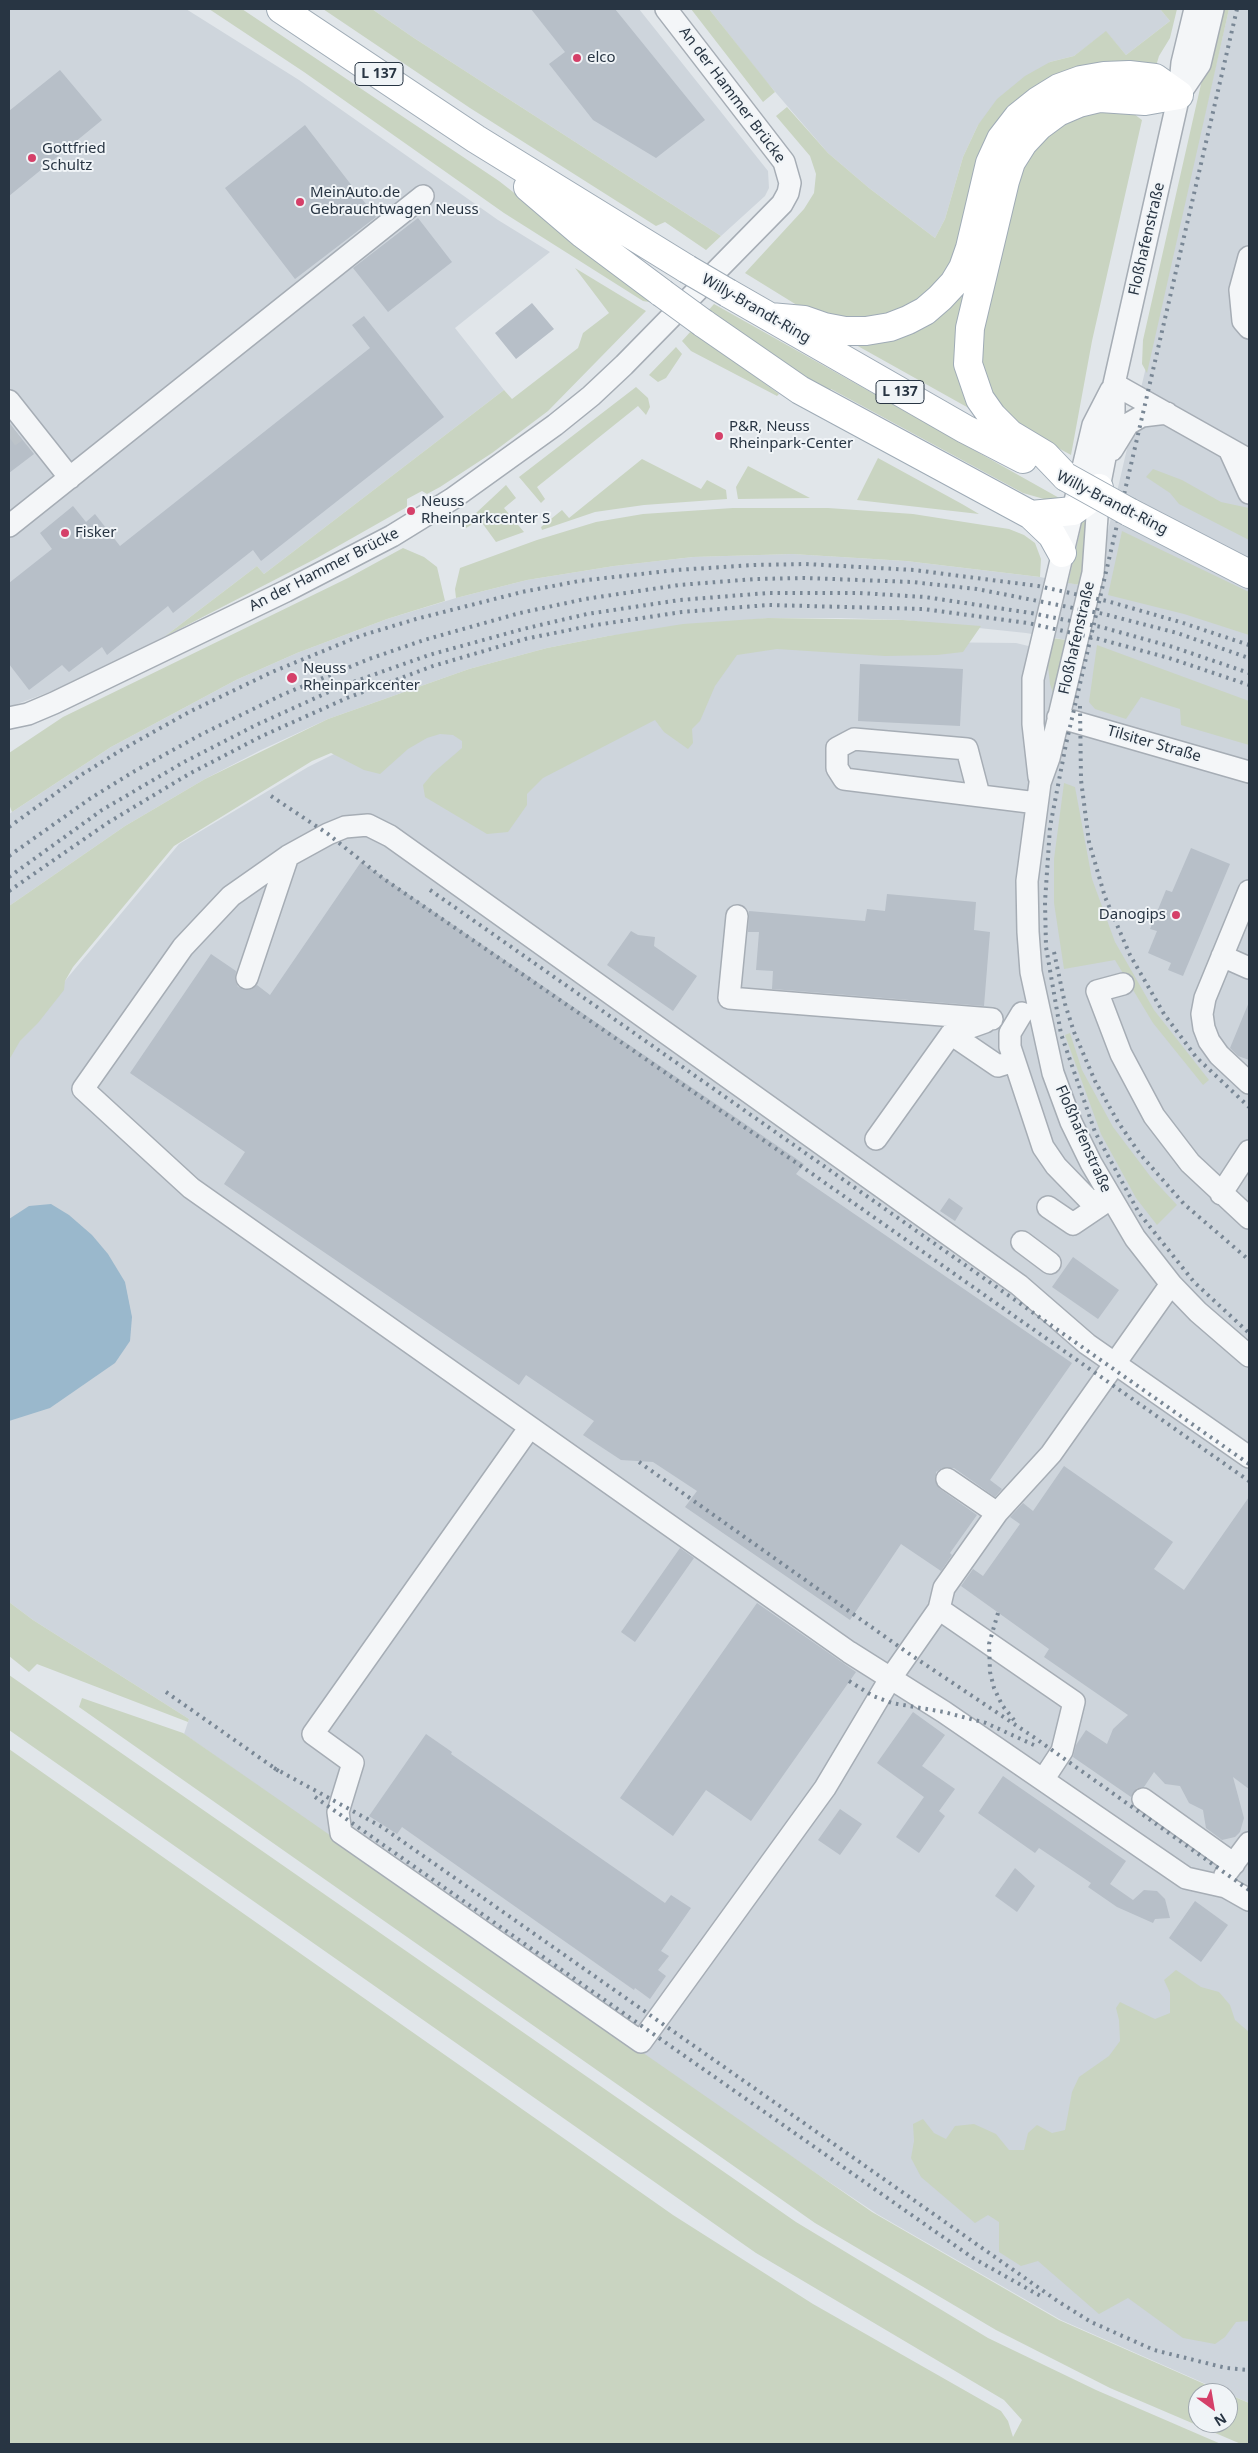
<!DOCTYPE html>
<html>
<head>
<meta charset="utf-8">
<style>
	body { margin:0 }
	#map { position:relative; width:1258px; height:2453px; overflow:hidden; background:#e1e6ea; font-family:"Noto Sans",sans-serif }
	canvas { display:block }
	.frame { position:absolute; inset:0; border:10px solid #283543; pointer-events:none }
	.north { position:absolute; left:1188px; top:2383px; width:50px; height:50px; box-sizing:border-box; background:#f0f4f7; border:1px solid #a0a8af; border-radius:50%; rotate:148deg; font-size:14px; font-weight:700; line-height:20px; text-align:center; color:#283543 }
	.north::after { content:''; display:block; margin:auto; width:18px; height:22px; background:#d54069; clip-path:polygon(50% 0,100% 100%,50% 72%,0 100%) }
</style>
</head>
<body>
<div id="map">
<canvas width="1258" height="2453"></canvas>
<div class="frame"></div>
<div class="north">N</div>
</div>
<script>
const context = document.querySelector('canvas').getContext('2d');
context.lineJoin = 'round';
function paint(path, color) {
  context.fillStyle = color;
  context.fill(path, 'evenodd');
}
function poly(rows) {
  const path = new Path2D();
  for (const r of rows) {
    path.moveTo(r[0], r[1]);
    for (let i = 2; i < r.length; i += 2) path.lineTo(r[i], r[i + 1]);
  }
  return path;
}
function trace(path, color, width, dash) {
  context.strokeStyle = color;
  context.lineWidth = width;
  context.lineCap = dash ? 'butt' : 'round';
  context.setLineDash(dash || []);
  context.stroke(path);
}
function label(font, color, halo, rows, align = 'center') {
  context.font = font + ' "Noto Sans",sans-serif';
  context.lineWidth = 4;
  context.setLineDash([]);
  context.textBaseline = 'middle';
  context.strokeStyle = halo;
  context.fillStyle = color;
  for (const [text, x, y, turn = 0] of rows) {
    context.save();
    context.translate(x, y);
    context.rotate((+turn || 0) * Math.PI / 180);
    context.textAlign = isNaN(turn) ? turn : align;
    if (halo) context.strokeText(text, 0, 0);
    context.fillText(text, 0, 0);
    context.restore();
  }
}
const built = poly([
	[9,9,186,9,299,80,498,220,550,252,455,328,504,390,264,574,257,566,164,637,55,690,9,707],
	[372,9,639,9,768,171,769,188,765,196,721,236,414,38],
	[709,9,1160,9,1170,21,1126,55,1106,32,1074,56,1050,62,978,125,963,157,945,219,935,238,869,188,828,153,764,79],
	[1229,9,1249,9,1249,2403,1061,2320,877,2214,651,2063,184,1734,189,1719,33,1620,9,1602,9,1048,179,844,308,767,426,708,564,665,826,641,1016,643,1078,658,1067,640,1026,633,903,620,841,618,768,618,608,636,547,648,469,669,328,719,261,750,205,779,125,826,9,906,9,814,111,747,236,680,297,653,387,619,456,598,527,580,614,566,693,557,792,554,906,561,1040,577,1080,585,1094,591]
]);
const green = poly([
	[209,9,242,9,499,181,655,303,643,301,504,213,304,72],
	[323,9,372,9,414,38,721,236,706,250,665,222,656,226,470,108],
	[691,9,709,9,775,92,763,102],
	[1160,9,1177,9,1170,38,1159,56,1156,66,1081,68,950,269,920,301,869,321,813,315,745,273,804,209,814,193,816,174,810,156,776,116,787,107,828,153,869,188,935,238,945,219,963,157,978,125,997,99,1025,76,1050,62,1074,56,1106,31,1126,55,1170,21],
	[1218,9,1229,9,1147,373,1142,364,1143,340],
	[1099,89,999,180,974,411,856,345,929,316,995,165],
	[1126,108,1142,120,1092,341,1071,455,1014,424,990,394,979,360,982,324,1023,164,1043,139,1060,125,1082,114],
	[575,268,646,311,548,411,492,453,440,487,427,494,422,491,407,499,407,507,317,558,164,637,257,566,264,574,504,390,512,399,578,348,583,333,609,313],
	[714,304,1061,499,1051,501,1023,493,831,389,827,394,707,312],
	[692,330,779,394,777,396,691,351,682,341],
	[676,347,682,354,666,378,658,382,649,375],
	[636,387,648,398,650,407,646,415,638,406,537,487,545,499,541,503,519,477],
	[878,458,962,504,979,514,857,500],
	[642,459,701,489,707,480,726,490,727,499,644,505,595,512,542,530,541,527,562,510,569,518],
	[748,466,810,498,738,499,736,487],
	[1153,469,1182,480,1221,502,1249,508,1249,540,1179,504,1170,493,1146,477],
	[506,485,516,498,504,508,524,532,496,542,480,520,466,528,460,524,475,514],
	[733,508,828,508,913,514,1009,529,1024,535,1035,543,1041,559,1040,577,906,561,792,554,693,557,614,566,527,580,456,598,455,589,460,568,537,540,596,522,643,514],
	[1088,517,1084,578,1080,585,1068,583,1083,519],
	[1122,531,1249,592,1249,635,1184,614,1108,595],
	[403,548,424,557,437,567,445,601,387,619,297,653,236,680,111,747,12,812,9,804,9,753,63,717,348,578],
	[768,618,903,620,981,626,963,652,937,655,885,656,777,649,737,655,715,686,700,721,692,729,693,743,688,749,664,732,655,720,543,778,527,794,527,805,508,832,487,834,425,797,423,785,433,773,462,748,462,741,453,735,440,734,427,738,408,749,380,774,364,770,331,753,312,761,174,846,73,967,65,981,64,990,38,1023,20,1041,9,1060,9,906,125,826,205,779,328,719,469,669,547,648,608,636,683,624],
	[1053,638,1066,640,1059,684,1053,693,1050,684,1048,666],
	[1097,645,1249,701,1249,745,1181,725,1180,709,1141,697,1126,719,1095,709,1089,702],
	[1064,783,1075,787,1092,879,1115,942,1154,1010,1209,1080,1203,1085,1153,1023,1115,960,1064,969,1054,903,1054,859],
	[1070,1033,1082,1070,1113,1127,1150,1176,1177,1205,1157,1225,1136,1198,1101,1134,1065,1035],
	[9,1602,33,1620,189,1719,188,1722,37,1664,29,1672,9,1656],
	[9,1675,796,2222,988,2338,1096,2390,1221,2444,9,2444,9,1749,673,2215,813,2304,1001,2411,1008,2421,1013,2437,1022,2420,1004,2400,756,2253,9,1730],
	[82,1698,183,1733,872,2212,1059,2320,1225,2393,1198,2393,1198,2423,1228,2423,1228,2394,1249,2403,1249,2444,1241,2444,1110,2388,996,2330,815,2223,79,1707],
	[1176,1970,1201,1987,1219,1992,1230,2005,1235,2020,1249,2032,1249,2321,1236,2322,1225,2337,1215,2344,1183,2338,1128,2298,1099,2314,1038,2261,1021,2266,999,2252,999,2222,988,2215,975,2223,921,2177,911,2158,914,2141,913,2124,923,2119,934,2133,946,2139,955,2126,974,2124,996,2134,1009,2150,1024,2150,1028,2133,1037,2125,1052,2133,1065,2130,1072,2092,1079,2077,1109,2056,1120,2041,1119,2020,1116,2008,1120,2002,1155,2019,1170,2013,1170,1993,1164,1980]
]);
const water = poly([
	[51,1204,69,1215,92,1235,108,1254,125,1282,132,1317,130,1341,115,1363,50,1408,9,1421,9,1219,29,1206]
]);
const building = poly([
	[531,9,615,9,705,120,656,158,593,120,549,64,565,52],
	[60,70,102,120,9,196,9,111],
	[305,125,376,217,295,279,225,188],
	[418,218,452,262,388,312,353,268],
	[532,303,554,329,516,359,495,333],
	[364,316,444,417,261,561,253,550,173,613,168,606,107,655,102,647,69,672,62,665,29,690,9,664,9,583,52,549,40,533,73,506,86,522,95,514,120,546,370,348,352,325],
	[9,423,34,454,9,473],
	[860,664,963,669,960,726,858,721],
	[1191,848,1230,864,1183,976,1168,970,1171,963,1148,953,1157,931,1150,929,1166,890,1172,892],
	[361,862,804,1164,796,1174,1072,1363,990,1480,1002,1489,995,1497,954,1468,942,1468,936,1472,936,1484,940,1489,977,1515,950,1553,952,1555,941,1571,901,1544,850,1620,685,1507,697,1491,653,1462,621,1460,583,1435,594,1421,526,1375,519,1385,224,1184,245,1152,130,1073,211,954,236,971,235,980,238,987,249,990,257,985,270,995],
	[887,894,976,902,974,930,990,932,984,1006,772,989,773,971,756,970,759,932,748,932,749,911,865,921,867,909,885,911],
	[631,931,638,935,655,937,654,946,697,976,673,1011,607,965],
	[1249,1002,1249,1060,1238,1056,1230,1048],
	[949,1198,963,1208,955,1221,940,1211],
	[1073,1257,1119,1290,1098,1319,1052,1287],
	[1064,1466,1173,1542,1154,1569,1184,1590,1249,1497,1249,1789,1233,1777,1244,1818,1240,1832,1235,1837,1222,1840,1206,1828,1203,1810,1189,1803,1180,1786,1165,1784,1154,1772,1144,1787,1137,1788,1131,1797,1073,1757,1076,1745,1086,1730,1107,1744,1113,1729,1128,1715,1044,1657,1049,1649,961,1586,973,1569,983,1576,1020,1524,1010,1517,1023,1503,1033,1511],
	[680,1548,694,1558,635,1642,621,1632],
	[757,1603,856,1672,751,1821,706,1790,673,1836,620,1798],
	[913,1712,945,1735,922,1766,955,1789,939,1811,945,1816,919,1853,896,1837,924,1797,877,1763],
	[426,1734,452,1752,451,1754,665,1903,671,1895,691,1908,661,1951,669,1956,658,1970,666,1976,650,1999,635,1988,634,1990,402,1827,397,1834,369,1816],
	[1003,1776,1126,1861,1110,1884,1133,1900,1144,1890,1157,1891,1165,1899,1170,1918,1155,1919,1153,1923,1117,1907,1088,1887,1091,1883,1039,1848,1035,1853,978,1813],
	[840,1809,862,1824,840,1855,818,1840],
	[1015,1868,1035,1886,1017,1912,995,1896],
	[1195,1901,1228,1925,1201,1962,1169,1938]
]);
const minorTunnel = poly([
	[9,437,16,432]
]);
const minor = poly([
	[1195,9,1182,63,1179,95,1114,384,1114,412,1099,488,1093,573,1049,758,1040,783,1027,881,1028,932,1031,972,1053,1073,1071,1122,1091,1163,1135,1238,1171,1284,1198,1312,1249,1356],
	[1181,92,1200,64,1213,9],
	[1249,257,1240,290,1243,321,1249,328],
	[1114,384,1249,460],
	[9,401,70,478],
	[1229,449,1249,493],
	[1112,450,1128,424,1142,416,1167,413],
	[9,526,423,196],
	[1058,717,1249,772],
	[9,718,28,714,54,703,286,591,392,536,452,499,555,425,591,396,624,365,782,204,788,193,790,183,784,162,666,9],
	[1039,777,1033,724,1033,679,1093,425,1111,390],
	[979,795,967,749,854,739,837,748,837,768,844,779,1037,803],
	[1249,891,1205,998,1202,1014,1204,1028,1209,1041,1219,1055,1249,1083],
	[737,916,729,998,992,1019],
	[1222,956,1249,968],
	[247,978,288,856],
	[1123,984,1097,991,1121,1054,1154,1116,1190,1163,1249,1218],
	[1022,1013,1010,1033,1010,1047,1043,1147,1056,1166,1090,1201,1095,1202,1108,1194],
	[951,1034,998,1066,1014,1061],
	[876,1139,951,1034,985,1022],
	[1221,1194,1249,1151],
	[1048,1207,1073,1224,1110,1199],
	[1022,1242,1050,1263],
	[530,1427,313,1734,353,1763,338,1812,341,1833,641,2042,825,1788,890,1679,939,1609,944,1588,997,1513,1051,1454,1171,1284],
	[1249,1457,1087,1344,1019,1285,390,836,368,825,345,827,328,834,288,856,231,896,183,947,83,1089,191,1188,849,1652,944,1712,1186,1878,1226,1887,1249,1900],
	[947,1479,997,1513],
	[939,1609,1074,1702,1062,1751,1043,1780],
	[1143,1799,1234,1864],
	[1225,1875,1249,1843]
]);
const major = poly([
	[281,9,476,139,687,269],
	[528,187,583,234,662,293],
	[728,293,965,429,1023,459],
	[770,317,804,320,824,327,845,331,866,331,890,327,908,320,925,311,940,298,954,283,963,268,970,248,990,163,1001,139,1018,117,1038,101,1059,88,1081,80,1104,76,1129,75,1155,78,1179,95],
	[703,323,800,390,1031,515,1052,535,1062,553],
	[1066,477,1045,455,1010,434,992,416,980,399,968,364,970,328,1005,181,1011,162,1023,143,1039,126,1058,112,1079,103,1100,98,1145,101,1179,95],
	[1129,512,1249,574],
	[1031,515,1073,511,1087,501,1099,488]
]);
const rail = poly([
	[1237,9,1066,744,1050,827,1045,902,1046,947,1061,1034,1095,1132,1139,1213,1194,1282,1249,1333],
	[1080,706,1081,780,1089,842,1105,897,1130,955,1164,1014,1196,1057,1249,1107],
	[271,796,328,834,384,879,801,1166,1249,1481],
	[9,827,81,775,123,749,189,712,272,672,360,636,416,619,522,592,579,581,676,570,754,565,806,564,914,570,1038,586,1107,601,1180,622,1249,645],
	[9,856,91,798,133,772,202,734,284,694,369,659,424,640,520,613,585,599,679,585,755,579,805,578,912,582,977,589,1104,614,1177,633,1249,658],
	[9,877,102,810,184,762,256,725,342,686,429,655,523,629,587,614,680,600,768,593,860,593,925,597,1031,613,1101,627,1173,647,1249,673],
	[430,890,1249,1464],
	[9,891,109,822,189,774,262,736,347,698,433,666,525,639,589,626,682,612,768,605,924,609,1028,623,1099,639,1169,658,1249,685],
	[1054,952,1065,1004,1074,1032,1095,1081,1118,1122,1140,1154,1184,1204,1249,1260],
	[639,1462,908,1653,1035,1738,1249,1890],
	[998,1613,989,1644,990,1672,994,1688,1002,1705,1014,1720],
	[849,1681,873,1696,892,1703,944,1712,986,1723,1036,1746],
	[166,1692,280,1772],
	[274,1768,382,1827,1059,2302,1091,2322,1154,2350,1226,2368,1249,2370],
	[315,1797,973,2258,1044,2298]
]);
const majorBridge = poly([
	[687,269,728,293],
	[662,293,703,323],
	[1066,477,1129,512]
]);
const markers = [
	[577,58,5,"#d54069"],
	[32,158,5,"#d54069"],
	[300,202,5,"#d54069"],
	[719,436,5,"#d54069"],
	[411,511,5,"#d54069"],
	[65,533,5,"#d54069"],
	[292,678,6,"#d54069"],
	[1176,915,5,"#d54069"]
];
const shields = [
	[379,74,48],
	[900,392,48]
];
const shieldNames = [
	["L 137",379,74],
	["L 137",900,392]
];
const poiNames = [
	["elco",587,58],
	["Gottfried",42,149],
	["Schultz",42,166],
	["MeinAuto.de",310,193],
	["Gebrauchtwagen Neuss",310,210],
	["P&R, Neuss",729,427],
	["Rheinpark-Center",729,444],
	["Neuss",421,502],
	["Rheinparkcenter S",421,519],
	["Fisker",75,533],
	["Neuss",303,669],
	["Rheinparkcenter",303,686],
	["Danogips",1166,915,"right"]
];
const streetNames = [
	["An der Hammer Brücke",732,95,53],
	["Floßhafenstraße",1147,239,-77],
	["Willy-Brandt-Ring",756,309,30],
	["Willy-Brandt-Ring",1112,503,27],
	["An der Hammer Brücke",324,570,-27],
	["Floßhafenstraße",1077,638,-77],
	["Tilsiter Straße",1154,744,16],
	["Floßhafenstraße",1083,1139,66]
];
paint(built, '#ced5dc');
paint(green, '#c9d4c1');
paint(water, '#9ab8cc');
paint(building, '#b7bfc8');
trace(minorTunnel, '#bcc3c9', 21, [21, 11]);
trace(minor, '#a6adb5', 24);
trace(major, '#9fabb6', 30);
trace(minor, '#f4f6f8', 21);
trace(major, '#fff', 28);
trace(rail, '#798795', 4, [2.5, 5]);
trace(majorBridge, '#9fabb6', 30, []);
trace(majorBridge, '#fff', 28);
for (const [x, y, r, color] of markers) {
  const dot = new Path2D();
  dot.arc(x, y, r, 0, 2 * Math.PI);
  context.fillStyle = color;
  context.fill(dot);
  trace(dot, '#f0f4f7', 2);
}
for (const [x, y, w] of shields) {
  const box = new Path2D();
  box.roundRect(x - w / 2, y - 11.5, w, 23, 4);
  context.fillStyle = '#f0f4f7';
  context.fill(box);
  trace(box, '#283543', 1);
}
label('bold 14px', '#283543', null, shieldNames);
label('15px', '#283543', '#f0f4f7', poiNames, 'left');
label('15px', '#283543', '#f0f4f7', streetNames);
</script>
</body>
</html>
